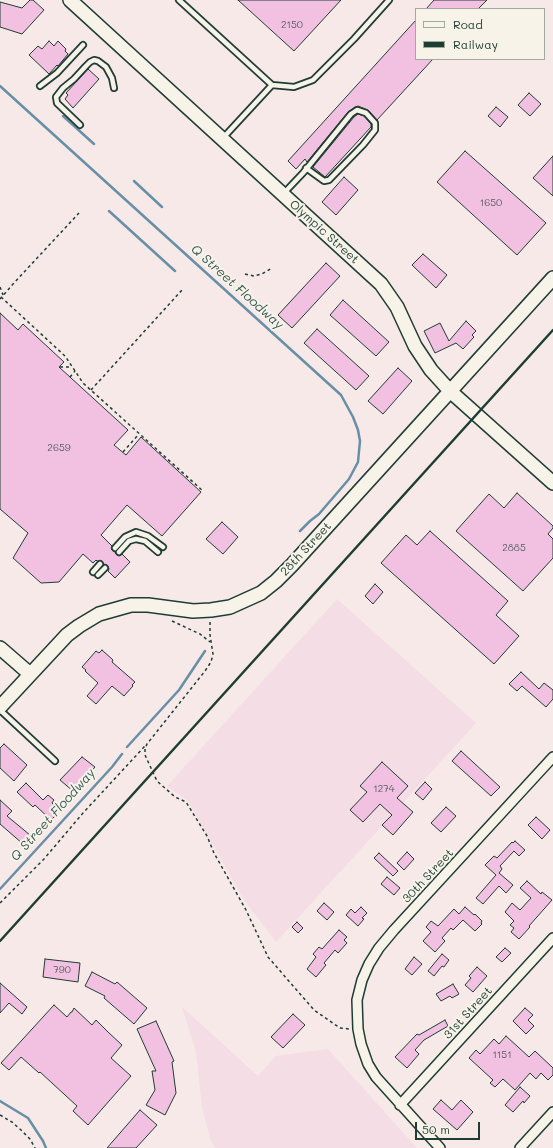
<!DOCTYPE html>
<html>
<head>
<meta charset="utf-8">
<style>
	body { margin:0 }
	#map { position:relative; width:553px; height:1148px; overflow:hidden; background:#f6e9e7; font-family:Mali,sans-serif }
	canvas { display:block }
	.legend { position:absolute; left:415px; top:8px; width:130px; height:52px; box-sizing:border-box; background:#f7f3e8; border:1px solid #a1aaa0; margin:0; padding:5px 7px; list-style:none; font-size:12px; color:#1f3d34 }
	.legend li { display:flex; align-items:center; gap:8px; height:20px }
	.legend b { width:20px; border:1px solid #a1aaa0 }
	.scale { position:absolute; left:415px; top:1122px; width:65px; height:18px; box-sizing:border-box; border:2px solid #1f3d34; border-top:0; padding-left:5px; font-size:12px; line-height:14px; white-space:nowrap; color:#1f3d34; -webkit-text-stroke:3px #f7f3e8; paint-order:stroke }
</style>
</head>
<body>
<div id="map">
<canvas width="553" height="1148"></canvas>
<ul class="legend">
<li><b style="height:5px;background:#f7f3e8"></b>Road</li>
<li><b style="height:5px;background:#1f3d34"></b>Railway</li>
</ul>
<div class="scale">50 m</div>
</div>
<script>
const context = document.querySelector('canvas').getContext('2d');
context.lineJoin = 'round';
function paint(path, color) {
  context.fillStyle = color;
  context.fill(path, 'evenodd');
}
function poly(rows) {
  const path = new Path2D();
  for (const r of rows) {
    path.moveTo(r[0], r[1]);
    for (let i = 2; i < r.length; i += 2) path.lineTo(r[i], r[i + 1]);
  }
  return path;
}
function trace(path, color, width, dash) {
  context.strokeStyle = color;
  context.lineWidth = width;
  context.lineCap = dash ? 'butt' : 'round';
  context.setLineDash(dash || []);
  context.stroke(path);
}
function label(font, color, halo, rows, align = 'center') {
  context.font = font + ' Mali,sans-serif';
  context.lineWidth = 4;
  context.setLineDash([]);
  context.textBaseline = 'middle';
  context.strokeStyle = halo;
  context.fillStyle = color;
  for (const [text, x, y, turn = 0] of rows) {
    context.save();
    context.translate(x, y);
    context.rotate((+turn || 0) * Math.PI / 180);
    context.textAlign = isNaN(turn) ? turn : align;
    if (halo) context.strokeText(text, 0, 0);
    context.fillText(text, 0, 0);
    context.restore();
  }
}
const built = poly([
	[337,599,476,723,276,942,244,900,188,801,167,786],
	[182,1007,258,1076,276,1056,328,1049,417,1148,215,1148,210,1138,202,1107,196,1052]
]);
const stream = poly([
	[0,86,341,395,353,417,358,430,360,441,358,462,349,479,319,514,310,521,300,531],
	[63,116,94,144],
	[134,181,162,207],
	[109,211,175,271],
	[127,747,179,690,205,651],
	[0,889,112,767,122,754],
	[0,1101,28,1118,43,1141,46,1148]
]);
const building = poly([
	[30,0,33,0,44,10,22,34,0,27,0,2,22,8,30,0],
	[238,0,341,0,294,51,238,0],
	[434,0,487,0,478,9,426,9,434,0],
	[416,20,416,59,433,59,377,120,368,110,358,106,355,107,348,112,307,162,305,159,296,169,288,161,416,20],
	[49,41,54,46,58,41,66,49,65,51,68,54,58,66,57,65,49,74,29,55,38,46,42,49,49,41],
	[88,69,99,79,73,108,65,99,68,95,66,93,88,69],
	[529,93,541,104,530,116,518,105,529,93],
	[496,107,508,117,500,127,488,116,496,107],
	[358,114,364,116,371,124,371,127,325,177,313,167,354,117,358,114],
	[465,151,546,223,517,255,437,182,465,151],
	[553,156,553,196,533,178,553,156],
	[344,177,358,190,336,215,322,202,344,177],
	[423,254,447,275,436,288,412,265,423,254],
	[326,263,340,276,292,328,278,315,326,263],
	[343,300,389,342,376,356,330,315,343,300],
	[0,313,18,330,23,324,64,362,59,367,128,430,114,445,126,455,141,437,201,492,162,536,127,505,101,535,112,546,112,550,115,552,116,554,119,556,122,554,130,562,115,578,108,571,109,569,108,566,104,565,102,561,97,561,96,560,93,563,83,554,59,582,41,583,13,558,28,533,0,509,0,313],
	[466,321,476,331,472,335,474,337,463,349,456,343,435,353,424,331,440,323,449,341,466,321],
	[317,329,369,376,356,390,304,343,317,329],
	[398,368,412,381,383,414,368,401,398,368],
	[517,493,553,526,553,528,548,534,553,539,553,558,523,591,456,531,489,494,504,508,517,493],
	[222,522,238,537,223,554,206,539,222,522],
	[430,531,508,601,496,615,519,636,494,664,381,563,406,535,417,545,430,531],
	[375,584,383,592,373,604,365,596,375,584],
	[102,650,113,660,112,662,135,682,132,685,133,686,124,696,112,686,96,704,87,696,98,683,85,671,86,670,82,667,96,651,99,653,102,650],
	[521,672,539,689,544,683,553,690,553,699,546,707,522,686,517,691,509,684,521,672],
	[4,744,27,765,14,781,0,768,0,748,4,744],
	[461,751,500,787,491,796,452,761,461,751],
	[82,757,95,767,73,791,60,780,82,757],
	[382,762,408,786,397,798,413,812,393,835,382,825,392,815,380,804,363,822,350,810,367,792,360,786,382,762],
	[425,782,432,789,423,800,415,793,425,782],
	[26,783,43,800,48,795,54,800,52,803,57,808,54,811,57,814,51,820,35,805,33,807,17,792,26,783],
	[0,800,12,811,7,816,30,835,23,844,0,824,0,800],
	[446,807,456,816,441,832,431,823,446,807],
	[536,817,550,830,542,839,528,825,536,817],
	[515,841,525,850,519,856,514,851,500,866,502,869,499,873,513,885,506,893,499,886,483,904,476,898,496,875,485,865,494,856,497,858,512,842,513,843,515,841],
	[407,852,414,859,404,870,397,863,407,852],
	[379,853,398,871,393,876,374,858,379,853],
	[387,877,400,888,394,895,381,884,387,877],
	[527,881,541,894,542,892,552,900,529,926,530,927,519,939,511,932,514,928,510,925,514,921,505,912,512,903,520,910,531,898,520,888,527,881],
	[324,903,334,912,327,920,317,911,324,903],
	[361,907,367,913,362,918,364,919,358,926,346,915,351,909,355,913,361,907],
	[465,907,474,915,475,914,482,921,481,923,482,924,475,931,463,920,453,930,451,928,442,938,445,941,435,952,423,941,431,932,426,927,431,921,438,926,454,909,459,914,465,907],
	[297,922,303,928,298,933,292,927,297,922],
	[339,930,347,937,344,940,347,943,338,953,335,950,324,963,326,965,316,977,307,969,316,957,313,954,319,947,322,949,339,930],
	[505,948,511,953,502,962,496,957,505,948],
	[442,954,449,960,444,967,442,966,434,976,428,971,442,954],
	[414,957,422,964,412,975,405,969,414,957],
	[45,959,80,963,78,982,43,977,45,959],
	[477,967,487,976,473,992,465,985,471,978,469,976,477,967],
	[92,972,115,984,117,982,147,1008,134,1024,104,998,105,996,85,986,92,972],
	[0,983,27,1007,22,1014,9,1003,0,1013,0,983],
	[453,984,459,994,452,998,450,996,441,1001,436,994,453,984],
	[54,1005,67,1017,71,1012,72,1012,74,1008,92,1025,96,1020,108,1032,122,1045,111,1058,131,1076,88,1125,73,1111,77,1106,40,1072,39,1073,21,1057,9,1070,1,1063,54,1005],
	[525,1008,533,1015,528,1020,534,1026,526,1034,513,1021,525,1008],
	[293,1014,305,1025,283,1048,271,1037,293,1014],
	[445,1020,448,1026,424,1040,415,1050,419,1054,407,1068,395,1057,417,1034,419,1035,445,1020],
	[156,1021,174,1061,172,1062,176,1093,165,1115,146,1105,155,1090,152,1071,156,1071,137,1029,156,1021],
	[506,1036,529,1057,535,1051,553,1068,553,1075,548,1080,541,1073,536,1079,530,1073,515,1090,503,1079,495,1087,490,1083,493,1080,469,1058,476,1050,480,1054,494,1039,499,1044,506,1036],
	[520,1087,530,1096,524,1103,523,1101,513,1112,505,1105,520,1087],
	[441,1100,452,1110,461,1100,473,1112,457,1130,433,1109,441,1100],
	[140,1110,157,1125,136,1148,107,1148,140,1110]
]);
const path = poly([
	[245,274,254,276,262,274,272,268],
	[0,287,3,295],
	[1,297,65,356,83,383,203,491],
	[0,299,13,284,79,213],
	[60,367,72,367],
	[70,377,75,371],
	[91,390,182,290],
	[123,452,139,434],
	[172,621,200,634,210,642],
	[210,622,210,635,213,654,211,662,205,671,147,744,145,749,145,755,157,781,175,797,186,802,207,836,214,853,246,910,268,957,314,1010,340,1028,350,1029],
	[0,903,44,859,83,813,145,746],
	[0,1115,12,1122,21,1130,30,1139,35,1148]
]);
const lane = poly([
	[179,0,272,85,223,138],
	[272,85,294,87,313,80,354,39,389,0],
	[40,86,57,73,83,45],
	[80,125,57,103,56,97,63,88,74,79,86,66,90,62,94,60,98,61,106,67,112,78,114,88],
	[284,193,303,173,351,114,357,110,366,113,375,123,375,130,363,145,329,180,324,181,306,168],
	[115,548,125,537,136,532,148,536,163,547],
	[119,552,129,541,136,539,145,541,158,552],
	[93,572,100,564],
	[98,575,105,568],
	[0,710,55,761]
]);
const street = poly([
	[400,1105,553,938],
	[440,1148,376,1077,368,1064,361,1044,358,1029,357,1000,362,980,369,964,379,948,394,930,553,757],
	[520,1148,553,1112]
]);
const secondary = poly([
	[70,0,381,284,397,307,415,346,431,370,450,391,553,483],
	[0,648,30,674],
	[0,707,67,635,79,626,99,614,131,605,148,605,193,611,211,610,230,607,261,593,276,581,292,565,553,278]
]);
const rail = poly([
	[0,941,553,330]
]);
const numberNames = [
	["2150",292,25],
	["1650",491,203],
	["2659",59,448],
	["2885",514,548],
	["1274",384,789],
	["790",62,970],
	["1151",502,1055]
];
const streetNames = [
	["Olympic Street",324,232,42],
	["28th Street",306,549,-47],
	["30th Street",428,876,-47],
	["31st Street",468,1013,-48]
];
const waterNames = [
	["Q Street Floodway",237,287,42],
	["Q Street Floodway",53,815,-48]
];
paint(built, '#f5dde6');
trace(stream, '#698fa7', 2.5);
paint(building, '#f2c1e2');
trace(building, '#1f3d34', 1);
trace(lane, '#1f3d34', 8);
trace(street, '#1f3d34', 12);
trace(secondary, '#1f3d34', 16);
trace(path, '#1f3d34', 1.5, [3, 3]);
trace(lane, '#f7f3e8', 4.5);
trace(street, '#f7f3e8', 9);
trace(secondary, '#f7f3e8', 13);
trace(rail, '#1f3d34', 2.5);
label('10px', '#545e60', null, numberNames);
label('12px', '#1f3d34', '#f7f3e8', streetNames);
label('italic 13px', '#38585a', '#f7f3e8', waterNames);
</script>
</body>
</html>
